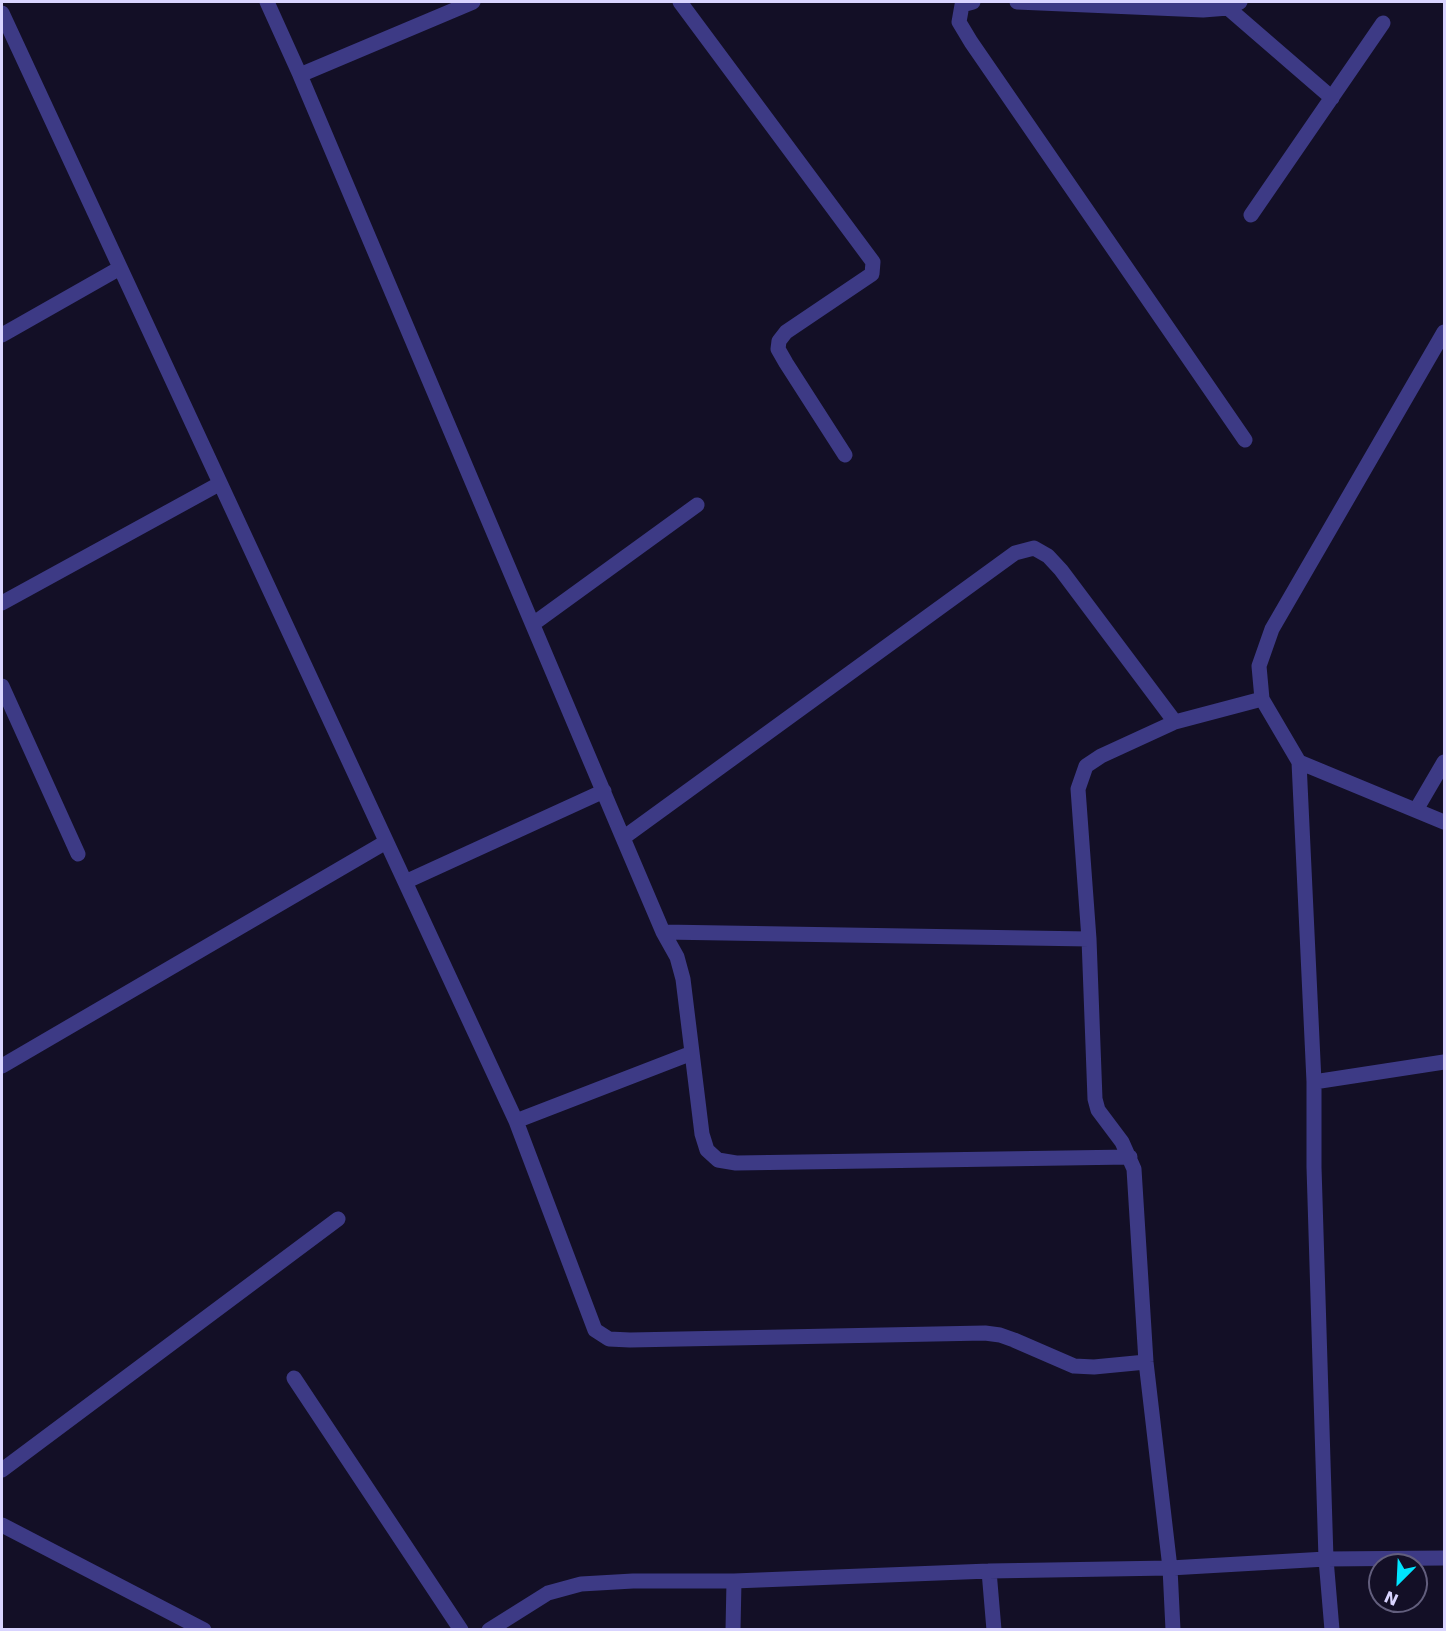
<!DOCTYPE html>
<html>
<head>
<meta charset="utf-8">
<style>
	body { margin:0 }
	#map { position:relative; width:1446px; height:1631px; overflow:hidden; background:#130f26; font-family:"DejaVu Sans",sans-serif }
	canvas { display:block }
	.frame { position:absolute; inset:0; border:3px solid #d9d4ff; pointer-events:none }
	.north { position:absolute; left:1368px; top:1553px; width:60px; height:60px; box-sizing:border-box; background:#130f26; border:2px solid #625e7d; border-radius:50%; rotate:204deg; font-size:16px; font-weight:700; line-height:24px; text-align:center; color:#d9d4ff }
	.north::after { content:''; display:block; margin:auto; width:21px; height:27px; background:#00e5ff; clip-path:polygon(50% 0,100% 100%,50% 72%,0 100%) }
</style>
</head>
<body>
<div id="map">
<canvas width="1446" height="1631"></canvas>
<div class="frame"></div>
<div class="north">N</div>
</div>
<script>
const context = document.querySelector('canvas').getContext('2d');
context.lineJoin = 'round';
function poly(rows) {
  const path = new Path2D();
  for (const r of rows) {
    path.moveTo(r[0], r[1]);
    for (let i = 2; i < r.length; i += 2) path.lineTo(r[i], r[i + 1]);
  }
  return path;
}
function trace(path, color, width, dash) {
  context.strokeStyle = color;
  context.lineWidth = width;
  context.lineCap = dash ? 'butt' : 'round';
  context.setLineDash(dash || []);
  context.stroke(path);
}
const minor = poly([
	[267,2,300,75,623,838,663,932,677,957,683,979,702,1134,707,1150,718,1160,736,1163,1130,1157],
	[680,2,873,262,872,274,786,332,779,341,778,349,786,363,845,455],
	[973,2,962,5,959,22,971,42,1245,440],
	[1017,2,1203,10,1228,8,1240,2],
	[1228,8,1332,98],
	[2,13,516,1121,595,1330,609,1339,630,1340,985,1333,1000,1335,1014,1340,1074,1366,1094,1367,1146,1362],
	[300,75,473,2],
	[1251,215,1383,23],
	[2,335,120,268],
	[2,603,219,484],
	[533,624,697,505],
	[2,686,78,854],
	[1299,762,1444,822],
	[1416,810,1444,762],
	[623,838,1015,553,1034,548,1048,556,1061,570,1175,722],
	[405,882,604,791],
	[663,932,1089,939],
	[2,1066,386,842],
	[1314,1082,1444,1062],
	[516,1121,692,1053],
	[294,1378,461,1630],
	[2,1470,338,1219],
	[2,1525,204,1630],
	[989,1571,994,1630],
	[489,1630,548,1593,581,1584,633,1581,734,1581,989,1571,1170,1568,1326,1559,1444,1558],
	[733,1630,734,1581],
	[1173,1630,1170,1568,1146,1362,1134,1169,1122,1142,1098,1110,1095,1099,1089,939,1078,789,1086,766,1101,756,1175,722,1262,699],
	[1332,1630,1326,1559,1314,1167,1314,1082,1299,762,1262,699,1259,666,1272,629,1444,332]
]);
trace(minor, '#3d3a85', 15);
</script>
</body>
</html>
